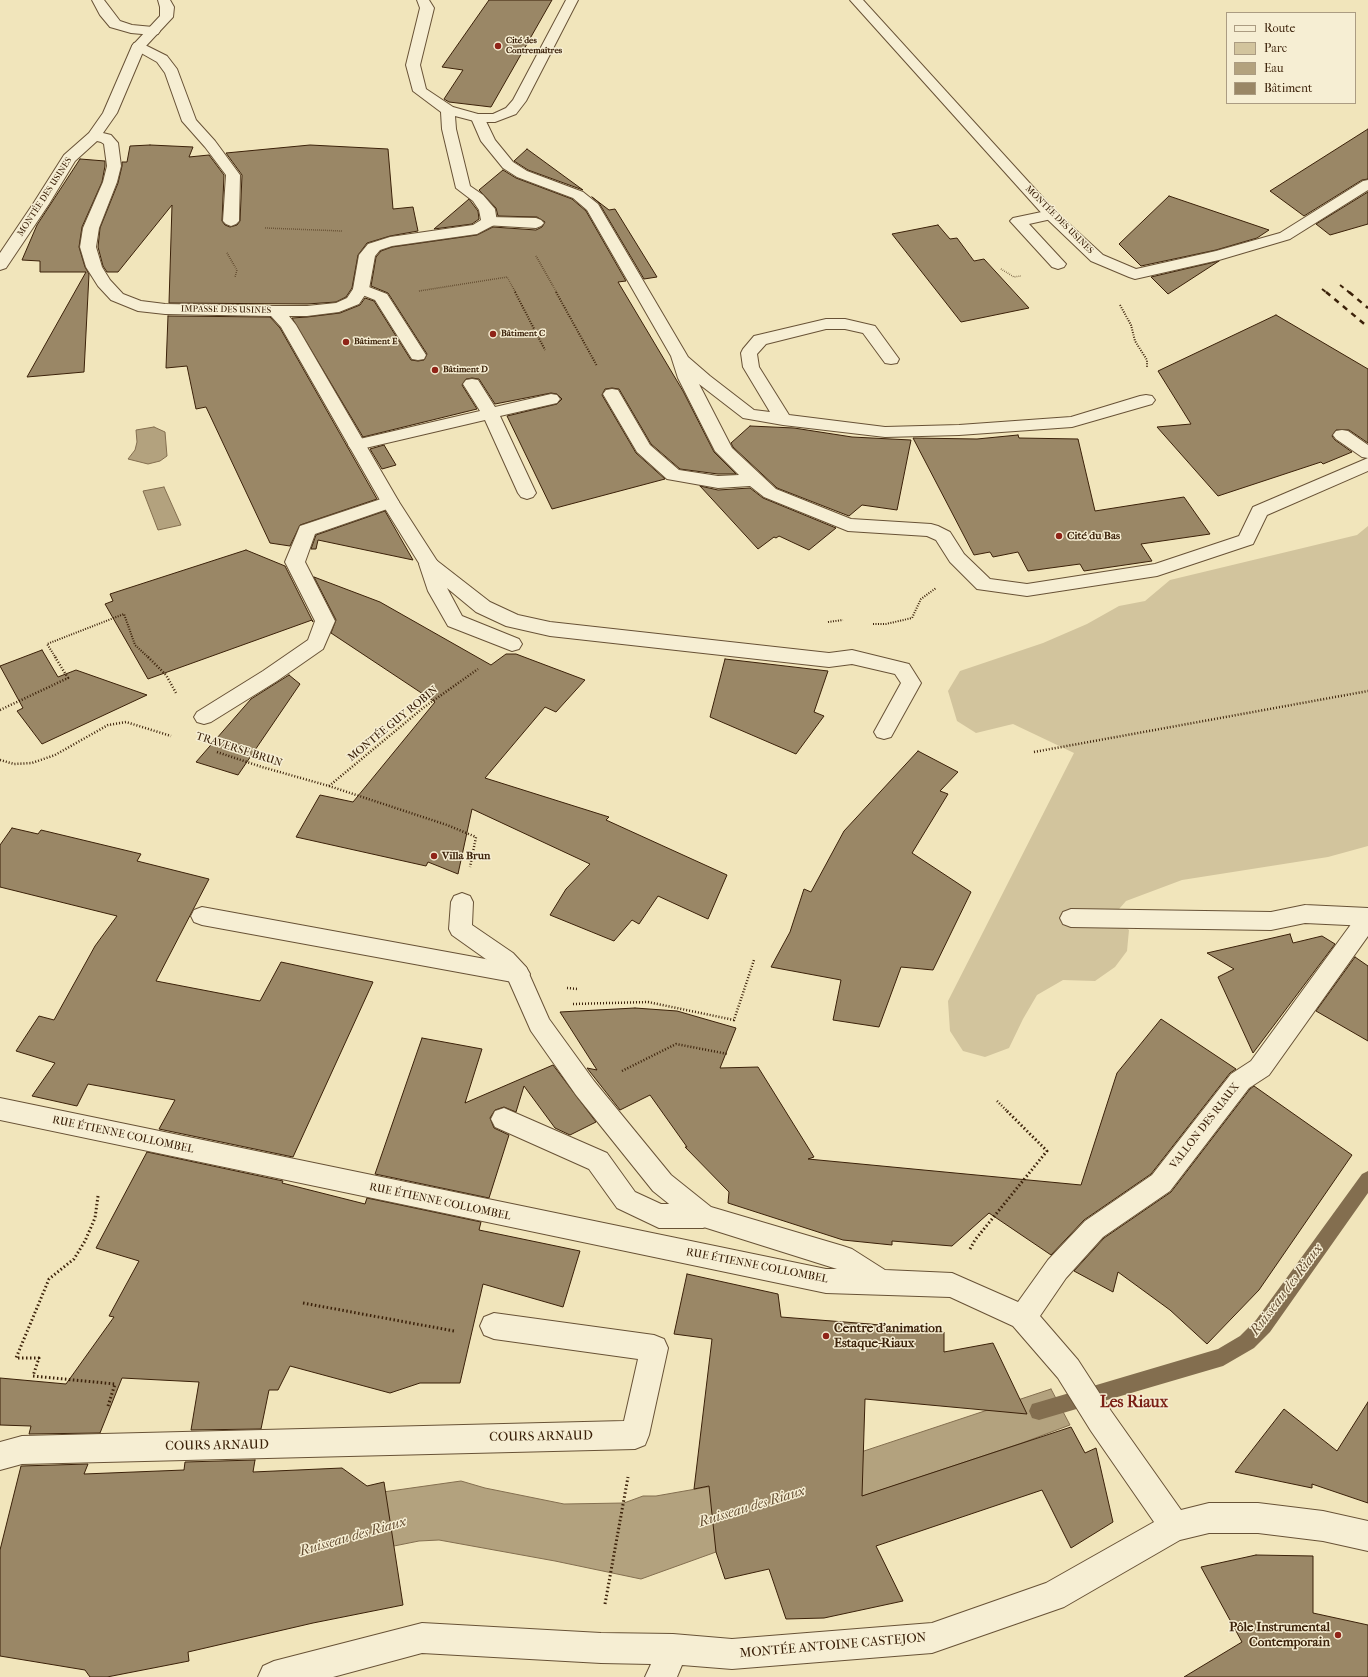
<!DOCTYPE html>
<html>
<head>
<meta charset="utf-8">
<style>
	body { margin:0 }
	#map { position:relative; width:1368px; height:1677px; overflow:hidden; background:#f1e5bb; font-family:"IM FELL French Canon",serif }
	canvas { display:block }
	.legend { position:absolute; left:1226px; top:12px; width:130px; height:92px; box-sizing:border-box; background:#f6eed3; border:1px solid #ab9c82; margin:0; padding:5px 7px; list-style:none; font-size:12px; color:#3b2109 }
	.legend li { display:flex; align-items:center; gap:8px; height:20px }
	.legend b { width:20px; border:1px solid #ab9c82 }
</style>
</head>
<body>
<div id="map">
<canvas width="1368" height="1677"></canvas>
<ul class="legend">
<li><b style="height:5px;background:#f6eed3"></b>Route</li>
<li><b style="height:11px;background:#d2c49d"></b>Parc</li>
<li><b style="height:11px;background:#b3a27e"></b>Eau</li>
<li><b style="height:11px;background:#9a8766"></b>Bâtiment</li>
</ul>
</div>
<script>
const context = document.querySelector('canvas').getContext('2d');
context.lineJoin = 'round';
function paint(path, color) {
  context.fillStyle = color;
  context.fill(path, 'evenodd');
}
function poly(rows) {
  const path = new Path2D();
  for (const r of rows) {
    path.moveTo(r[0], r[1]);
    for (let i = 2; i < r.length; i += 2) path.lineTo(r[i], r[i + 1]);
  }
  return path;
}
function trace(path, color, width, dash) {
  context.strokeStyle = color;
  context.lineWidth = width;
  context.lineCap = dash ? 'butt' : 'round';
  context.setLineDash(dash || []);
  context.stroke(path);
}
function label(font, color, halo, rows, align = 'center') {
  context.font = font + ' "IM FELL French Canon",serif';
  context.lineWidth = 3;
  context.setLineDash([]);
  context.textBaseline = 'middle';
  context.strokeStyle = halo;
  context.fillStyle = color;
  for (const [text, x, y, turn = 0] of rows) {
    context.save();
    context.translate(x, y);
    context.rotate((+turn || 0) * Math.PI / 180);
    context.textAlign = isNaN(turn) ? turn : align;
    if (halo) context.strokeText(text, 0, 0);
    context.fillText(text, 0, 0);
    context.restore();
  }
}
const green = poly([
	[1368,526,1368,846,1328,857,1182,880,1126,901,1113,916,1129,930,1127,951,1115,967,1095,981,1063,980,1037,995,1023,1019,1009,1048,985,1057,963,1051,950,1031,948,1001,1074,753,1013,724,976,733,957,721,948,691,960,671,1043,643,1087,624,1119,606,1145,601,1170,580,1357,535]
]);
const water = poly([
	[154,427,165,432,167,456,160,461,148,464,128,459,135,450,137,442,136,430,154,427],
	[164,487,181,525,158,530,143,491,164,487],
	[1051,1389,1070,1425,1022,1443,833,1506,716,1552,641,1579,555,1561,439,1540,419,1541,394,1546,0,1565,383,1492,461,1481,485,1488,564,1504,624,1503,643,1496,656,1496,787,1473,864,1451,1051,1389]
]);
const stream = poly([
	[1368,1171,1368,1193,1270,1332,1254,1348,1223,1366,1039,1420,1032,1418,1029,1411,1032,1404,1039,1402,1218,1349,1240,1336,1256,1320,1362,1174,1368,1171]
]);
const building = poly([
	[489,0,552,0,491,107,449,102,444,99,463,70,442,67,489,0],
	[1368,129,1368,179,1362,180,1304,216,1270,191,1368,129],
	[150,145,193,147,189,157,209,155,224,175,222,221,225,225,230,227,237,225,240,221,242,175,226,153,310,145,388,149,393,209,413,207,418,231,390,236,367,243,358,255,352,288,346,297,336,302,307,304,169,303,172,205,118,272,107,272,103,266,98,247,100,228,118,183,122,166,122,162,127,162,130,146,150,145],
	[527,149,583,190,528,170,514,161,527,149],
	[80,159,105,161,105,166,102,182,82,227,79,247,85,267,89,274,84,372,27,377,86,272,40,272,40,261,22,260,37,225,80,159],
	[503,170,516,178,572,199,586,211,626,281,618,282,683,391,714,452,736,474,718,474,680,469,651,444,619,389,612,388,605,389,602,395,636,453,665,479,552,509,507,416,557,404,562,399,557,394,551,393,495,404,479,379,472,378,466,379,462,385,477,409,363,437,292,318,307,317,340,313,360,305,365,298,374,301,411,360,418,361,424,360,427,354,388,293,371,286,376,257,381,251,392,247,477,235,493,227,536,230,542,227,545,222,537,217,498,216,496,208,479,190,503,170],
	[1368,192,1368,224,1330,235,1316,224,1368,192],
	[1169,196,1269,230,1257,238,1216,250,1141,266,1119,244,1169,196],
	[592,197,609,210,615,209,657,277,644,279,599,203,592,197],
	[469,199,478,211,479,219,472,224,434,229,469,199],
	[938,225,950,239,957,238,974,261,984,259,1029,308,961,322,892,234,938,225],
	[1219,261,1168,294,1151,277,1219,261],
	[1276,315,1368,369,1368,443,1349,430,1336,430,1332,436,1335,440,1352,452,1323,464,1321,462,1218,496,1157,427,1191,424,1158,371,1276,315],
	[168,316,270,317,280,328,377,499,300,525,290,546,270,543,206,407,196,409,187,366,166,368,168,316],
	[750,426,794,428,852,437,911,440,897,510,862,505,849,516,777,488,733,447,731,443,750,426],
	[1018,435,1019,438,1078,439,1095,511,1184,497,1210,534,1141,544,1152,561,1084,571,1080,564,1028,571,1018,552,993,557,990,552,974,555,913,438,977,439,1018,435],
	[384,445,396,465,382,469,370,449,384,445],
	[700,486,718,490,750,488,763,498,836,528,809,550,779,536,776,538,774,537,758,549,700,486],
	[385,511,413,560,318,540,316,549,311,549,316,535,385,511],
	[246,550,285,566,313,622,312,620,148,679,105,604,113,601,110,594,246,550],
	[314,577,380,602,491,665,506,654,516,654,585,680,556,712,545,707,485,778,609,817,606,820,727,875,708,919,658,896,639,924,632,920,614,941,550,915,566,889,590,864,472,809,458,874,428,862,426,866,296,837,320,795,353,802,435,702,331,633,336,620,314,577],
	[42,650,58,677,76,670,147,695,42,744,17,711,23,708,0,666,42,650],
	[725,659,828,671,814,712,824,716,796,754,710,717,725,659],
	[289,675,300,684,238,775,196,762,251,699,289,675],
	[918,751,958,772,940,791,948,794,912,853,971,892,933,970,901,967,879,1027,833,1020,841,980,771,967,790,932,804,889,811,892,844,831,918,751],
	[12,828,38,834,41,830,141,854,137,861,209,879,156,981,260,1001,281,962,373,982,293,1157,159,1129,175,1100,88,1084,77,1106,32,1096,55,1063,16,1051,39,1016,54,1020,95,946,117,916,0,887,0,845,12,828],
	[1290,934,1293,943,1322,936,1335,944,1253,1053,1218,977,1234,969,1207,953,1290,934],
	[1355,957,1368,966,1368,1041,1316,1011,1355,957],
	[635,1008,677,1011,736,1028,720,1068,758,1067,814,1157,808,1159,1081,1185,1117,1073,1161,1019,1236,1069,1230,1073,1151,1174,1084,1220,1051,1255,989,1213,952,1246,892,1241,892,1245,843,1240,728,1203,729,1192,685,1147,687,1147,650,1095,620,1110,587,1068,597,1070,560,1012,635,1008],
	[422,1038,482,1049,465,1103,553,1065,596,1122,570,1135,555,1128,524,1086,516,1112,504,1107,495,1110,490,1118,494,1128,509,1135,489,1198,375,1174,422,1038],
	[1254,1086,1352,1155,1259,1290,1207,1344,1170,1310,1118,1272,1113,1292,1074,1271,1104,1238,1171,1192,1250,1089,1254,1086],
	[147,1152,283,1181,282,1183,365,1204,367,1198,481,1222,479,1230,580,1251,563,1307,483,1284,460,1383,420,1383,390,1393,290,1366,278,1390,269,1390,261,1429,191,1430,199,1382,122,1378,100,1433,29,1434,31,1426,0,1425,0,1378,66,1384,114,1317,109,1316,139,1261,96,1248,147,1152],
	[687,1274,778,1294,781,1317,870,1324,944,1332,944,1352,993,1343,1027,1414,865,1399,862,1496,1071,1427,1085,1453,1096,1448,1113,1522,1071,1548,1042,1490,876,1546,903,1601,824,1618,786,1619,769,1569,725,1579,716,1552,709,1486,694,1489,712,1339,674,1334,687,1274],
	[1368,1402,1368,1503,1312,1484,1312,1488,1235,1472,1284,1409,1337,1451,1368,1402],
	[255,1460,253,1472,342,1468,367,1486,384,1482,403,1605,313,1623,188,1652,189,1661,107,1677,90,1677,85,1670,0,1656,0,1550,21,1466,88,1464,84,1474,184,1470,185,1462,255,1460],
	[1256,1555,1313,1556,1313,1613,1368,1625,1368,1677,1184,1677,1242,1642,1201,1567,1256,1555]
]);
const pathFar3 = poly([
	[265,228,342,231],
	[227,253,237,270,235,277],
	[536,256,557,293],
	[1001,269,1014,277,1021,276],
	[419,291,507,277,516,293]
]);
const pathFar2 = poly([
	[515,292,545,350],
	[556,292,597,366],
	[1120,305,1131,325,1135,341,1147,360,1147,367],
	[828,622,843,620],
	[873,624,886,624,912,618,921,599,936,588],
	[56,658,47,644,124,614,135,645,149,658]
]);
const pathFar1 = poly([
	[148,657,166,675,176,693],
	[0,710,68,678,55,657],
	[217,752,262,767,329,786,447,825,476,837,470,867],
	[1034,752,1368,691],
	[0,760,14,764,32,763,55,755,108,725,126,722,171,736],
	[329,786,423,708,478,669],
	[567,988,578,989],
	[573,1004,648,1002,734,1020,754,960],
	[622,1071,676,1044,728,1054],
	[997,1101,1008,1112]
]);
const path = poly([
	[98,1196,95,1218,85,1241,74,1259,49,1279,16,1358,39,1358,33,1376,115,1384,108,1406],
	[970,1249,975,1240,1047,1151,1007,1111],
	[303,1303,454,1331],
	[605,1604,628,1477]
]);
const lane = poly([
	[92,0,104,0,120,21,132,25,153,27,158,28,160,31,158,34,153,35,131,33,110,27,100,15,92,0],
	[139,42,167,56,177,69,196,120,215,141,240,175,239,221,236,224,231,226,226,224,223,221,226,175,205,147,182,121,165,73,157,62,134,49,132,46,134,43,139,42],
	[478,114,483,115,495,140,513,162,527,171,583,192,598,204,688,357,710,376,754,410,770,412,743,367,741,353,743,349,754,336,826,319,845,319,875,326,899,359,897,363,891,364,885,363,863,333,845,329,826,329,766,344,757,354,759,367,789,415,885,427,959,425,1071,417,1140,396,1146,395,1152,396,1155,400,1152,404,1072,427,959,435,885,437,783,425,743,418,699,384,732,448,776,489,851,519,931,524,938,526,950,532,964,554,990,579,1027,584,1155,564,1239,536,1253,507,1368,458,1368,471,1267,515,1253,544,1157,576,1027,596,977,589,950,562,936,540,927,536,848,531,764,497,750,486,718,488,667,479,637,452,603,394,606,390,612,389,618,390,650,445,679,470,718,476,739,475,715,451,678,378,671,356,587,210,573,198,517,177,503,168,481,141,471,118,473,115,478,114],
	[1051,210,1056,212,1059,215,1056,218,1029,224,1066,264,1064,267,1058,269,1052,267,1010,221,1013,218,1051,210],
	[489,217,536,218,541,220,544,223,541,226,536,228,484,225,481,222,484,219,489,217],
	[361,284,387,294,426,355,424,359,418,360,412,359,375,300,355,292,353,289,355,286,361,284],
	[472,379,478,380,495,407,551,394,557,395,560,399,557,403,500,416,536,493,533,497,527,499,521,497,518,493,485,420,357,450,351,449,348,445,351,441,480,411,463,384,466,380,472,379],
	[1342,430,1348,431,1368,445,1368,458,1362,457,1336,439,1333,435,1336,431,1342,430],
	[390,496,396,498,399,502,396,506,315,534,305,562,335,621,323,649,277,681,211,722,204,724,197,722,194,717,197,712,263,671,308,640,315,621,285,562,300,526,390,496],
	[429,558,436,560,490,602,518,615,550,622,829,653,852,650,909,664,921,683,891,737,884,739,877,737,874,732,901,683,895,674,852,664,829,667,550,636,506,626,476,612,447,588,462,616,519,639,522,644,519,649,512,651,448,626,428,591,419,564,422,560,429,558],
	[1305,905,1368,908,1368,926,1305,923,1271,930,1071,927,1063,924,1060,918,1063,912,1071,909,1271,912,1305,905],
	[202,907,518,965,526,967,530,974,526,981,518,983,202,925,194,922,191,916,194,910,202,907],
	[504,1108,607,1153,635,1192,661,1204,703,1204,712,1208,716,1216,712,1224,703,1228,659,1228,617,1208,589,1169,495,1127,491,1119,495,1111,504,1108],
	[494,1313,654,1335,664,1339,668,1348,649,1435,645,1445,635,1449,22,1464,0,1470,0,1442,22,1436,624,1421,638,1359,494,1339,484,1335,480,1326,484,1317,494,1313]
]);
const street = poly([
	[158,0,170,0,174,7,173,17,145,47,117,113,103,133,111,135,118,143,121,166,117,182,99,228,96,247,102,267,110,280,123,294,141,301,165,304,276,306,307,306,336,303,347,298,353,289,359,255,368,244,390,237,473,225,481,220,479,210,473,201,456,188,442,129,441,112,413,91,406,65,420,8,417,0,429,0,434,8,420,65,426,89,453,107,478,114,493,114,506,108,513,100,566,0,578,0,526,101,516,114,495,122,478,122,455,116,456,129,470,186,483,195,495,209,497,222,494,225,477,234,392,246,380,250,375,256,369,289,359,304,339,312,307,316,289,316,296,325,399,502,439,564,436,568,429,570,422,568,381,502,281,327,271,316,165,314,138,311,111,300,98,286,86,267,80,247,83,228,103,182,107,166,104,144,101,142,97,141,75,161,49,204,8,265,6,268,0,270,0,253,33,204,64,155,89,133,103,113,132,46,160,16,160,7,158,0],
	[850,0,863,0,1056,212,1103,255,1136,269,1216,251,1280,233,1363,181,1368,180,1368,190,1290,239,1219,260,1135,279,1129,277,1091,261,1046,218,850,0],
	[462,893,470,896,473,902,472,925,513,953,526,967,549,1019,594,1081,671,1175,711,1207,843,1246,852,1249,885,1270,952,1273,1018,1302,1048,1260,1085,1221,1152,1175,1231,1074,1251,1061,1360,912,1368,909,1368,936,1269,1075,1249,1088,1170,1191,1103,1237,1066,1278,1040,1316,1078,1360,1111,1411,1181,1510,1209,1503,1258,1503,1323,1511,1368,1521,1368,1551,1323,1541,1258,1533,1209,1533,1180,1540,1064,1607,932,1653,732,1669,682,1665,677,1677,645,1677,651,1664,601,1663,422,1653,333,1677,258,1677,263,1666,274,1661,422,1623,601,1633,673,1634,732,1639,932,1623,1046,1583,1154,1522,1091,1431,1058,1378,1013,1326,950,1297,826,1293,0,1120,0,1098,826,1269,837,1269,694,1224,653,1191,576,1095,531,1031,508,979,497,967,452,935,449,929,451,902,454,896,462,893]
]);
const railFar1 = poly([
	[1340,285,1350,293],
	[1322,289,1327,293]
]);
const rail = poly([
	[1326,292,1368,327],
	[1349,292,1368,308]
]);
const markers = [
	[498,46,4,"#8f2418"],
	[493,334,4,"#8f2418"],
	[346,342,4,"#8f2418"],
	[435,370,4,"#8f2418"],
	[1059,536,4,"#8f2418"],
	[434,856,4,"#8f2418"],
	[826,1336,4,"#8f2418"],
	[1338,1635,4,"#8f2418"]
];
const farPoinames = [
	["Cité des",506,41],
	["Contremaîtres",506,51],
	["Bâtiment C",501,334],
	["Bâtiment E",354,342],
	["Bâtiment D",443,370]
];
const farStreetnames = [
	["MONTÉE DES USINES",45,197,-57],
	["MONTÉE DES USINES",1059,220,45],
	["IMPASSE DES USINES",226,310,1]
];
const poiNames = [
	["Cité du Bas",1067,536],
	["Villa Brun",442,856]
];
const streetNames = [
	["MONTÉE GUY ROBIN",393,724,-39],
	["TRAVERSE BRUN",239,750,18],
	["VALLON DES RIAUX",1205,1126,-52],
	["RUE ÉTIENNE COLLOMBEL",123,1135,12],
	["RUE ÉTIENNE COLLOMBEL",440,1202,12],
	["RUE ÉTIENNE COLLOMBEL",757,1266,11]
];
const nearPoinames = [
	["Centre d'animation",834,1329],
	["Estaque-Riaux",834,1344],
	["Pôle Instrumental",1330,1628,"right"],
	["Contemporain",1330,1643,"right"]
];
const nearStreetnames = [
	["COURS ARNAUD",541,1437,-1],
	["COURS ARNAUD",217,1446,-1],
	["MONTÉE ANTOINE CASTEJON",833,1646,-5]
];
const nearWaternames = [
	["Ruisseau des Riaux",1287,1290,-53],
	["Ruisseau des Riaux",752,1507,-17],
	["Ruisseau des Riaux",353,1537,-16]
];
const nearQuarternames = [
	["Les Riaux",1134,1403]
];
paint(green, '#d2c49d');
paint(water, '#b3a27e');
trace(water, '#836e4f', 1);
paint(stream, '#836e4f');
paint(building, '#9a8766');
trace(building, '#3b2109', 1);
trace(lane, '#685236', 2);
trace(street, '#685236', 2);
trace(pathFar3, '#3b2109', 1.5, [0.5, 1.5]);
trace(pathFar2, '#3b2109', 2, [1, 1.5]);
trace(pathFar1, '#3b2109', 2.5, [1, 2]);
trace(path, '#3b2109', 3, [1.5, 2.5]);
paint(lane, '#f6eed3');
paint(street, '#f6eed3');
trace(railFar1, '#3b2109', 2, [4.5, 4.5]);
trace(rail, '#3b2109', 2.5, [5.5, 5.5]);
for (const [x, y, r, color] of markers) {
  const dot = new Path2D();
  dot.arc(x, y, r, 0, 2 * Math.PI);
  context.fillStyle = color;
  context.fill(dot);
  trace(dot, '#f6eed3', 1.5);
}
label('bold 9px', '#3b2109', '#f6eed3', farPoinames, 'left');
label('9px', '#3b2109', '#f6eed3', farStreetnames);
label('bold 11px', '#3b2109', '#f6eed3', poiNames, 'left');
label('11px', '#3b2109', '#f6eed3', streetNames);
label('bold 13px', '#3b2109', '#f6eed3', nearPoinames, 'left');
label('13px', '#3b2109', '#f6eed3', nearStreetnames);
label('italic 14px', '#654e32', '#f6eed3', nearWaternames);
label('bold 16px', '#7a1f14', '#f6eed3', nearQuarternames);
</script>
</body>
</html>
